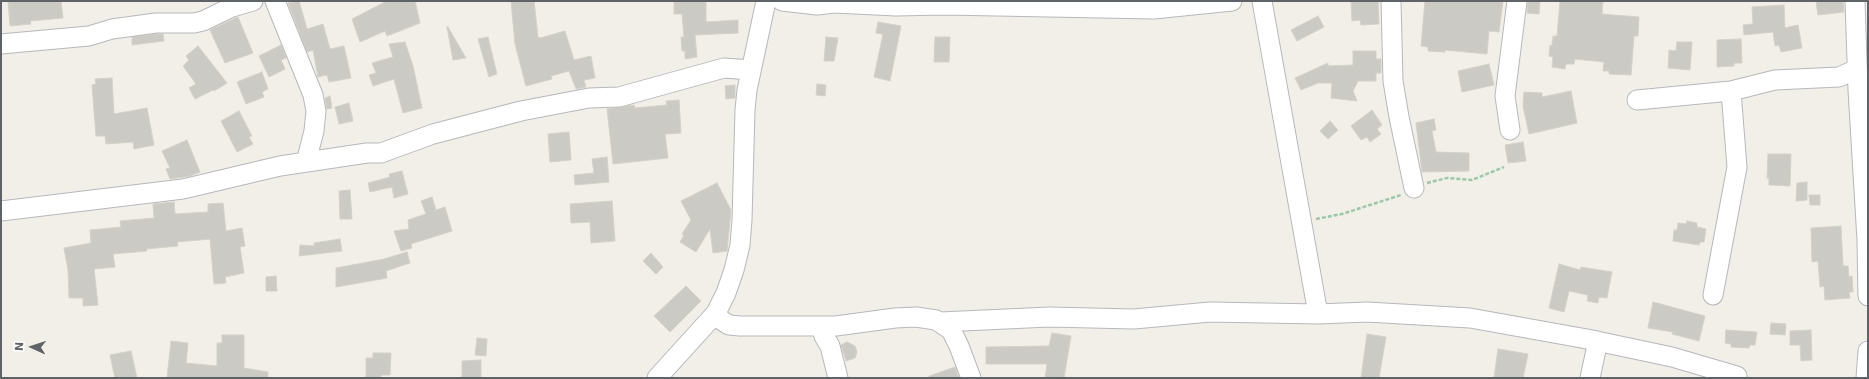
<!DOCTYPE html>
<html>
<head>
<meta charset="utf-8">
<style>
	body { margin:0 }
	#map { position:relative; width:1869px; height:379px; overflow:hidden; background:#f1efe8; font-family:"DejaVu Sans",sans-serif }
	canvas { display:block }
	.frame { position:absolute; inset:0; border:2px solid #5f6368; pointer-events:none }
	.north { position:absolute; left:12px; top:327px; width:40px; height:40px; -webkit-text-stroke:3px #fff; paint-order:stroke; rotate:273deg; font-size:11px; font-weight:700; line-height:16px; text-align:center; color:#5f6368 }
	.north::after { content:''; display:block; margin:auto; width:14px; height:18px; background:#5f6368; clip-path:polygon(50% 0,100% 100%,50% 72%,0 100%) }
</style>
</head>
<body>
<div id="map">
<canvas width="1869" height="379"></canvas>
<div class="frame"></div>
<div class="north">N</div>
</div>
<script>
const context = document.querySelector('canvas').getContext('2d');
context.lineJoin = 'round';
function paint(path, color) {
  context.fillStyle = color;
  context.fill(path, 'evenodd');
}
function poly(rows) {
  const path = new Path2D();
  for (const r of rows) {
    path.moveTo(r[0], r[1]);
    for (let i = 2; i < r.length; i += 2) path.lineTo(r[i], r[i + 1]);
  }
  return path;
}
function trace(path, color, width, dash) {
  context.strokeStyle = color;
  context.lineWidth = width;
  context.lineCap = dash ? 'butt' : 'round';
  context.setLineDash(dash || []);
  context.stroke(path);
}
const building = poly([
	[8,1,61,1,63,18,30,21,31,24,10,26,8,1],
	[299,1,307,29,323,24,330,49,344,46,351,78,329,82,327,75,318,77,313,50,307,52,288,3,299,1],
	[387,1,415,1,420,23,387,36,385,31,360,42,352,19,387,1],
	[511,1,534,1,538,37,540,38,565,31,574,60,591,56,595,78,584,80,586,87,576,89,569,71,551,76,552,79,526,86,515,44,511,1],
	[674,1,706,1,706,22,738,20,738,33,695,35,697,57,685,59,685,51,682,51,681,37,684,37,682,14,674,14,674,1],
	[1351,1,1378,1,1379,24,1361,25,1360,20,1352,21,1351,1],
	[1425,1,1503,1,1499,32,1489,31,1487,54,1445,50,1445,52,1428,51,1428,47,1421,46,1425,1],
	[1528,1,1540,1,1539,14,1527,13,1528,1],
	[1560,1,1603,1,1602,14,1639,17,1638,36,1634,36,1631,75,1609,74,1609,71,1603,71,1604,62,1575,59,1574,64,1566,64,1565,69,1552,67,1553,57,1549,56,1550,45,1552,46,1553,36,1557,36,1560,1],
	[1816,1,1843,1,1844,12,1818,15,1816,1],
	[1784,5,1785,28,1798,25,1802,48,1781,52,1779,45,1775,46,1773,32,1744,35,1743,25,1753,24,1752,7,1784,5],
	[1318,16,1324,27,1297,41,1291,30,1318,16],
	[238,17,253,53,225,63,210,30,238,17],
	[878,22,901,26,890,81,874,77,883,34,876,33,878,22],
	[447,27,448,27,466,58,453,60,447,27],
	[157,34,163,34,164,41,132,45,132,37,157,34],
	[488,37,497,74,489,77,478,39,488,37],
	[826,37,838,38,834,61,824,61,826,37],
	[935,37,950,37,949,62,934,62,935,37],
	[1741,39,1742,63,1734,63,1734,66,1717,67,1717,40,1741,39],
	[405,42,413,66,422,108,403,113,394,79,373,86,369,75,376,73,372,63,393,57,389,44,405,42],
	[1677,42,1692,42,1690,70,1668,68,1669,50,1676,51,1677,42],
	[281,45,286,58,281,60,285,69,269,77,259,56,281,45],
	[198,46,227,83,214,91,213,90,195,99,189,88,196,84,183,66,189,60,186,56,198,46],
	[1353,51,1376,51,1376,59,1381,59,1381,73,1376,73,1376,81,1358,81,1353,91,1357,101,1331,98,1332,83,1318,83,1301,90,1295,78,1328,63,1328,66,1353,65,1353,51],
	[1489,64,1494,85,1462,92,1458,71,1489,64],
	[262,72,268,89,262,92,264,97,246,104,237,82,262,72],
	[112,78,114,114,147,108,154,145,134,149,133,142,106,144,105,136,96,136,92,85,96,84,95,79,112,78],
	[817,84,826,85,825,96,816,95,817,84],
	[735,85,735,98,726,99,725,86,735,85],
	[1571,91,1577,123,1529,134,1523,106,1524,92,1542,93,1542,97,1571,91],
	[330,96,332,108,327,109,325,98,330,96],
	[679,100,681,133,665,134,668,158,613,164,607,109,634,105,635,108,667,105,666,101,679,100],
	[349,103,353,121,339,124,335,107,349,103],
	[1372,110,1382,125,1377,129,1381,134,1370,142,1367,137,1361,140,1351,126,1372,110],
	[239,111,252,136,249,137,253,144,237,152,221,121,239,111],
	[1434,119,1436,130,1432,131,1436,152,1469,153,1469,171,1422,172,1416,123,1434,119],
	[1330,121,1338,130,1328,139,1320,131,1330,121],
	[569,132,571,160,550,162,548,134,569,132],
	[187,140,200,172,190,176,170,179,166,169,170,168,162,151,187,140],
	[1523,142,1526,161,1508,163,1505,145,1523,142],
	[1768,154,1791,154,1790,186,1769,185,1769,178,1767,178,1768,154],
	[607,157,609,182,575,185,574,175,594,173,592,159,607,157],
	[402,171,408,194,394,198,392,187,370,192,368,183,390,177,389,174,402,171],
	[1807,182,1807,200,1796,201,1797,183,1807,182],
	[717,183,731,210,727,251,713,253,710,229,696,252,680,242,684,235,682,234,691,220,681,201,717,183],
	[350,190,352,219,340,219,339,191,350,190],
	[1809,195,1820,195,1820,205,1810,205,1809,195],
	[432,197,436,210,445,207,452,231,411,244,412,248,401,251,394,231,409,229,408,220,426,214,421,201,432,197],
	[612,201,615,241,591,243,590,222,571,223,570,204,612,201],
	[174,202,175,214,208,212,208,204,223,203,226,231,242,228,245,246,240,247,244,273,225,277,226,283,214,284,210,239,177,242,178,246,146,249,147,251,113,254,115,267,94,269,98,305,83,306,83,298,69,298,68,270,64,248,91,243,90,230,121,227,120,221,154,218,153,204,174,202],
	[1687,221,1697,223,1697,227,1706,229,1704,242,1700,242,1699,245,1673,241,1674,230,1677,230,1678,223,1686,224,1687,221],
	[1841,226,1843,266,1848,266,1849,277,1852,276,1853,292,1849,292,1850,298,1825,300,1824,286,1820,287,1818,261,1812,262,1811,228,1841,226],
	[340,239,342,251,299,256,300,245,314,246,314,243,340,239],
	[407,252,410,263,386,271,387,278,336,287,336,268,384,259,407,252],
	[651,253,663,267,656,274,643,261,651,253],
	[1559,264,1580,270,1581,267,1612,272,1607,298,1599,297,1598,303,1587,301,1588,295,1569,291,1564,312,1549,308,1559,264],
	[276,276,277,291,266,291,266,277,276,276],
	[686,286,701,301,670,332,654,316,686,286],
	[1653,302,1705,316,1699,341,1672,334,1673,332,1648,328,1653,302],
	[1771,323,1786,324,1785,335,1770,334,1771,323],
	[1726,330,1757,332,1755,345,1750,345,1749,348,1731,347,1731,344,1725,343,1726,330],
	[1811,330,1812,360,1801,361,1800,345,1790,345,1790,331,1811,330],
	[1052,333,1071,336,1064,378,1045,378,1047,364,986,364,986,347,1049,346,1052,333],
	[1367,334,1386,337,1379,378,1361,378,1367,334],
	[222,335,244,335,244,368,268,372,268,378,167,378,171,341,188,343,186,363,217,366,217,343,222,343,222,335],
	[477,338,487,339,486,356,475,355,477,338],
	[847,342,855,346,857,352,855,358,846,361,841,345,847,342],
	[1498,349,1528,354,1523,378,1494,378,1498,349],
	[131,351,137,378,115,378,110,355,131,351],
	[373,353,391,353,390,375,381,375,381,378,366,378,366,358,373,358,373,353],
	[481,360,481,378,462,378,462,361,481,360],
	[955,367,959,378,929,378,929,376,955,367]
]);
const path = poly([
	[1427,183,1447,178,1472,180,1504,167],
	[1316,219,1342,214,1401,195]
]);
const minor = poly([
	[275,1,313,95,316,111,314,131,306,162],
	[782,1,817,5,834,3,896,6,944,5,1154,9,1232,1],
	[1262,1,1318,314],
	[1391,1,1393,81,1399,117,1414,188],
	[1855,1,1858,90,1867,240,1868,296],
	[1,44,89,36,112,29,156,23,194,23,203,21,232,7,253,1],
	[1637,100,1731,91,1775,80,1839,77,1857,69],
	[1510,130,1505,96,1517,1],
	[1,211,183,189,280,166,367,153,381,153,433,134,521,111,589,98,619,97,724,68,751,70],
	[1713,295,1737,167,1731,91],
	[716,313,721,320,729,325,740,326,836,326,895,318,916,317,936,320,951,330,959,346,971,378],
	[941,322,1049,317,1134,319,1210,312,1318,314,1367,312,1470,318,1587,339,1672,357,1737,376],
	[821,326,824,336,830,346,838,378],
	[657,378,716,313,726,293,734,270,740,245,742,220,745,110,747,90,766,1],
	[1590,378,1598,341],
	[1866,378,1868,351]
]);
paint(building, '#cccac5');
trace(building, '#d6d1c6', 1);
trace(minor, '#b5b8bc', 21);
trace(path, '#9cc7a9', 2.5, [4, 2]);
trace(minor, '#fff', 19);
</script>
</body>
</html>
